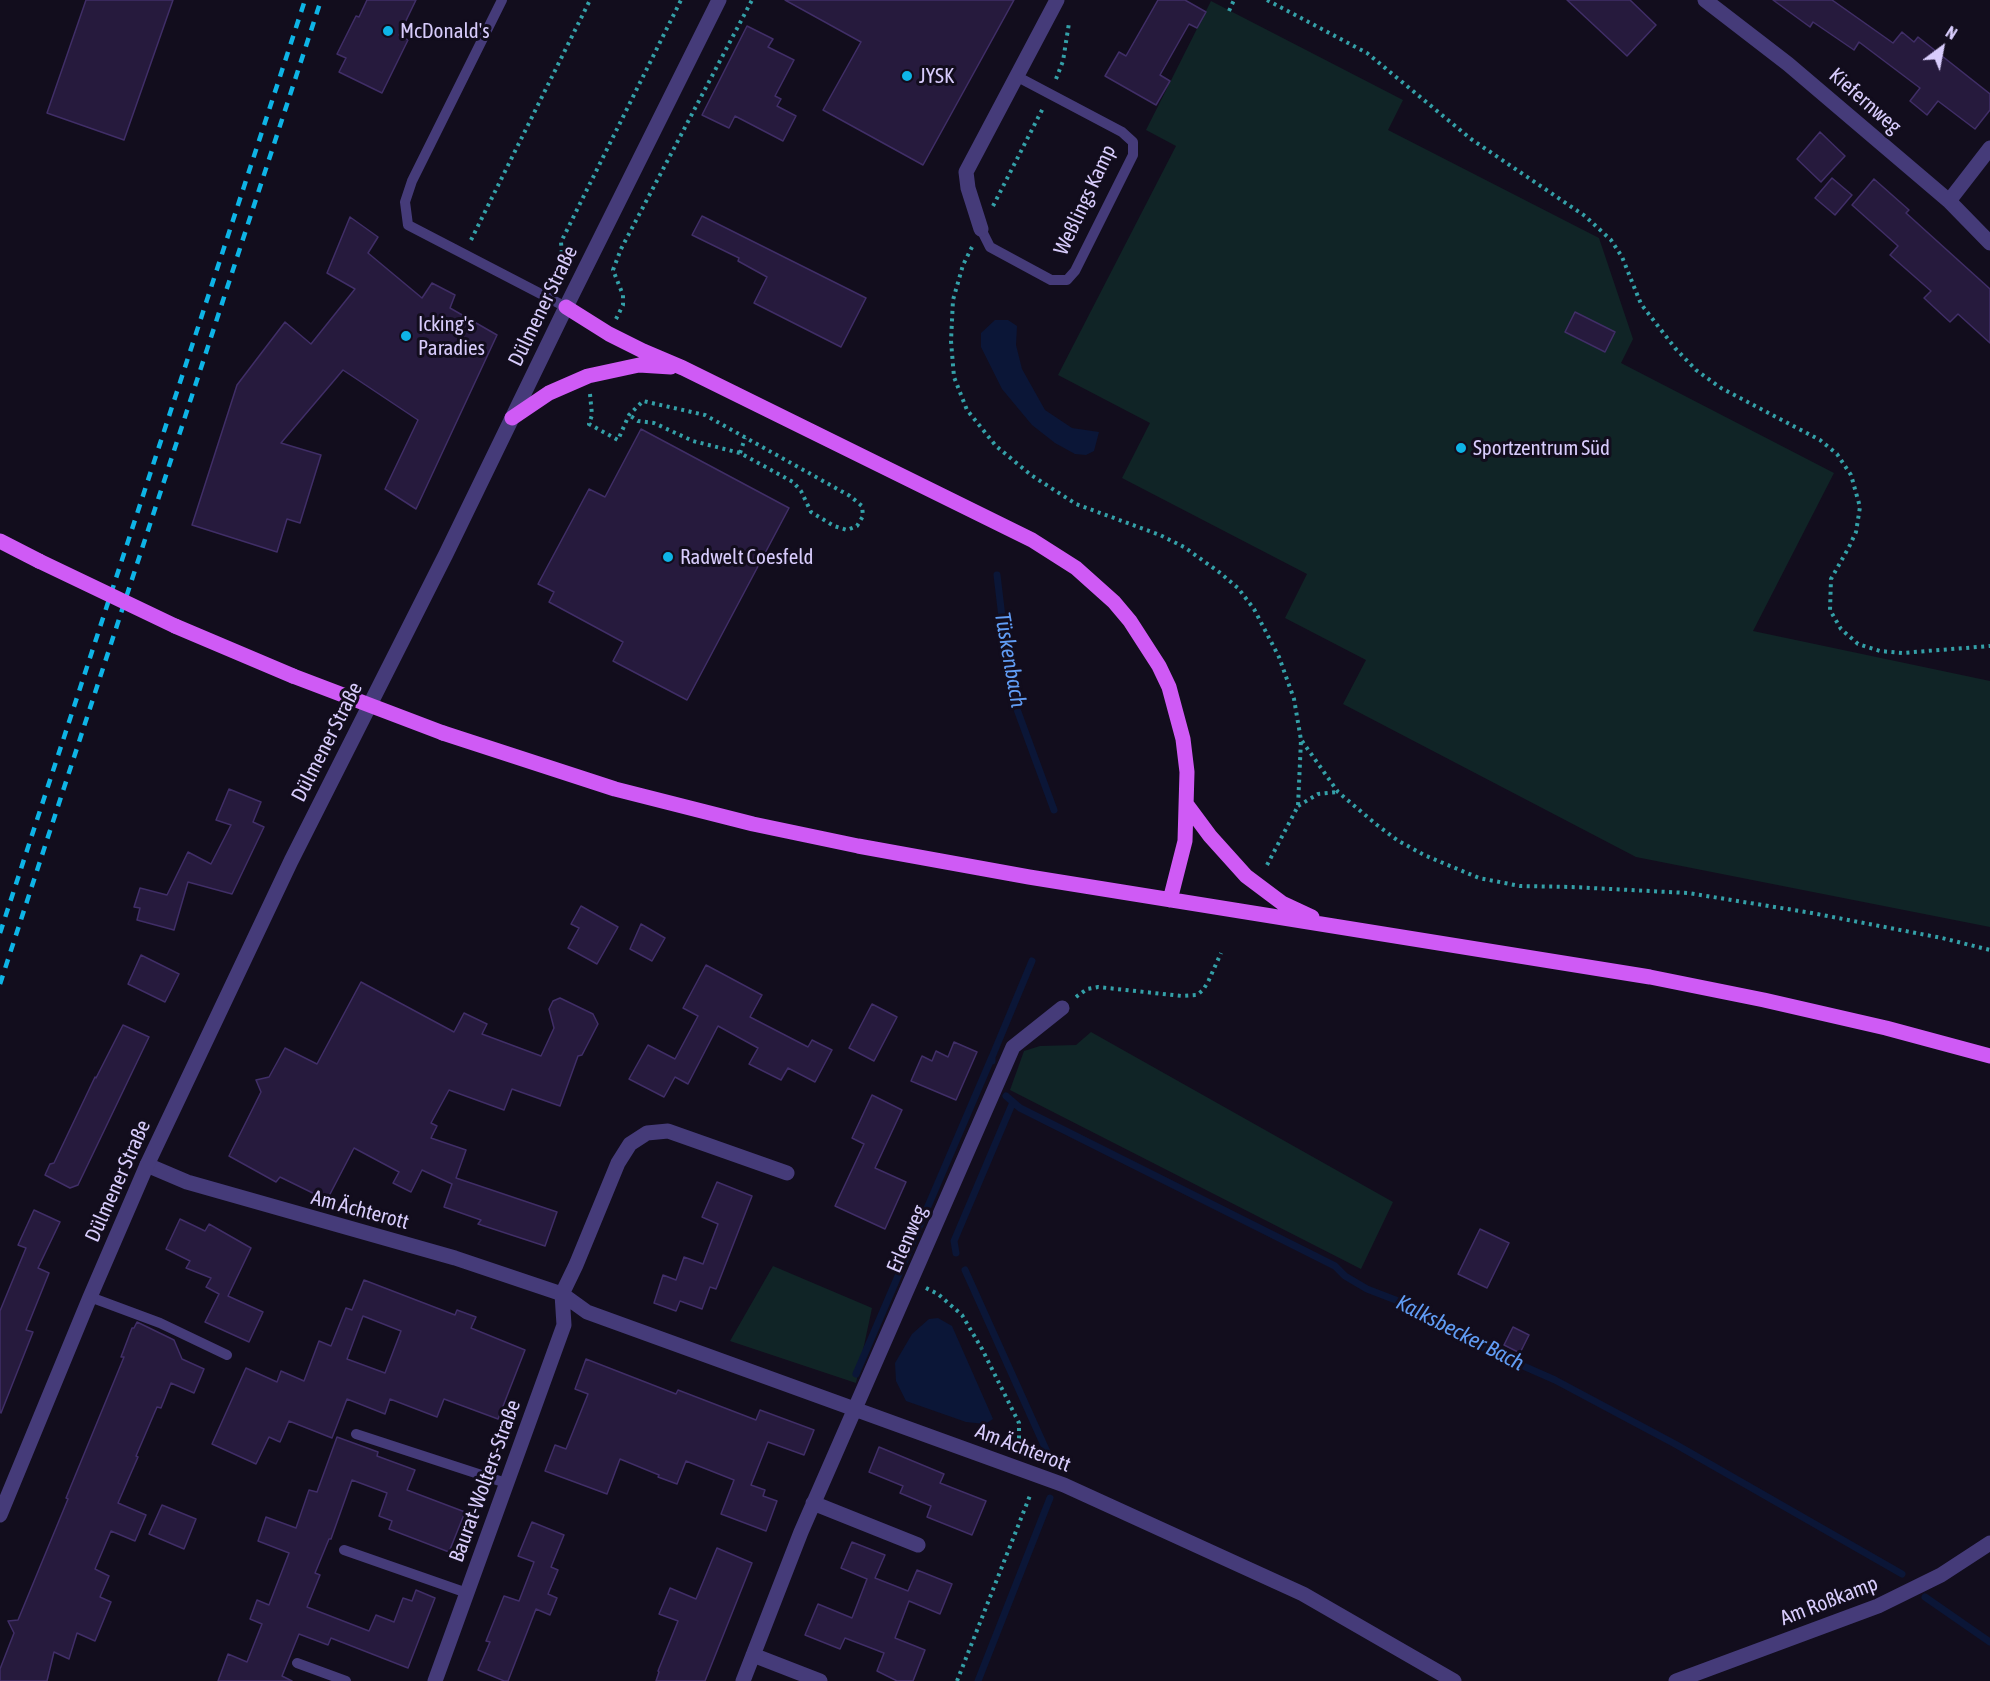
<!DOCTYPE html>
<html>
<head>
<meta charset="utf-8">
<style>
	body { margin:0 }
	#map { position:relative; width:1990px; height:1681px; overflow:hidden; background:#120d1d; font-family:"Asap Condensed",sans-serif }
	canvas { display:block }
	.north { position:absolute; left:1912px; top:18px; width:60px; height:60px; -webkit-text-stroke:4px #120d1d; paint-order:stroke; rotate:32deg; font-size:16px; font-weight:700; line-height:24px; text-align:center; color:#d8ccfc }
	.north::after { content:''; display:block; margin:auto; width:21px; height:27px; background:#d8ccfc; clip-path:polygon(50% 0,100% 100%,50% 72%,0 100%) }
</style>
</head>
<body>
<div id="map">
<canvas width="1990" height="1681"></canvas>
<div class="north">N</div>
</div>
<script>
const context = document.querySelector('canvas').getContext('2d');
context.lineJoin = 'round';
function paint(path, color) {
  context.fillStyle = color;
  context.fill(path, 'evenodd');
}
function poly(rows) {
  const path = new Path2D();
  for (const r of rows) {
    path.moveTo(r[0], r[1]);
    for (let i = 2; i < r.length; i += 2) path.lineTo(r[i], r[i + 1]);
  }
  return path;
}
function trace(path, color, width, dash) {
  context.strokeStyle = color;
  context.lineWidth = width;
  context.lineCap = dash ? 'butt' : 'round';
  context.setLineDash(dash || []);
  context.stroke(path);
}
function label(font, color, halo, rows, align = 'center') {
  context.font = font + ' "Asap Condensed",sans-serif';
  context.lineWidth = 6;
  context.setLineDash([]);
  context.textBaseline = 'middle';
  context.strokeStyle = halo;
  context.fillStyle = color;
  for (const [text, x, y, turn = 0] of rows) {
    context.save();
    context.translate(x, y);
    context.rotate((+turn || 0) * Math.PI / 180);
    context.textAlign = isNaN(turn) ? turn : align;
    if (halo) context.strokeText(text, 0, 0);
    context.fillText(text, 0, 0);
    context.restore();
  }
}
const green = poly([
	[1211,1,1403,100,1388,130,1599,238,1633,339,1621,363,1834,473,1753,631,1990,681,1990,927,1636,857,1343,704,1366,660,1285,618,1307,574,1122,478,1150,423,1058,375,1176,146,1146,130],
	[1091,1032,1393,1202,1361,1269,1010,1090,1024,1051,1040,1046,1076,1045],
	[773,1266,872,1308,856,1383,730,1341]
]);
const water = poly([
	[995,320,1008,320,1017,326,1016,345,1022,369,1045,410,1072,428,1099,432,1094,451,1086,455,1075,454,1055,443,1032,425,1002,389,981,347,981,333],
	[938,1318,952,1326,993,1419,985,1424,966,1422,906,1401,896,1381,895,1363,912,1334,929,1319]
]);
const stream = poly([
	[997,575,1011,693,1054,810],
	[992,1061,992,1057,1032,961],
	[1006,1096,1020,1108,1335,1266,1345,1276,1367,1289,1406,1304,1487,1350,1555,1380,1675,1444,1902,1574],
	[956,1253,954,1241,1013,1102],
	[965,1270,1052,1463],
	[856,1374,992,1057],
	[1925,1597,1990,1642],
	[978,1681,1050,1498]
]);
const building = poly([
	[86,0,173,0,124,140,47,113,86,0],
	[367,0,416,0,399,35,408,40,382,93,339,72,346,58,337,54,356,16,359,17,367,0],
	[785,0,1014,0,923,165,823,110,861,42,785,0],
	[1158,0,1185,0,1206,12,1197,28,1189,24,1160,75,1170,81,1156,105,1105,76,1119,52,1126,56,1158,0],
	[1567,0,1630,0,1656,25,1627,56,1567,0],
	[1773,0,1832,0,1893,43,1902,32,1914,42,1918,37,1990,94,1990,110,1975,129,1938,101,1927,115,1910,101,1920,88,1859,42,1854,50,1813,22,1810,27,1773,0],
	[747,26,773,39,768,47,794,60,775,96,781,99,777,106,796,116,783,141,735,116,729,128,702,115,747,26],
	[1820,132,1845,156,1821,182,1797,159,1820,132],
	[1832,178,1852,195,1835,215,1815,198,1832,178],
	[1874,179,1909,210,1906,213,1990,289,1990,343,1958,314,1950,322,1924,298,1931,291,1890,255,1898,246,1852,205,1874,179],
	[702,216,866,298,841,347,754,303,767,277,738,261,739,258,692,235,702,216],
	[350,217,378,237,368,253,422,298,432,283,455,295,450,308,497,335,416,509,385,489,418,420,343,370,281,443,321,455,300,523,287,519,277,552,192,525,237,385,285,322,311,344,355,289,327,273,350,217],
	[1575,312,1615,332,1605,352,1565,332,1575,312],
	[641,429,789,508,687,700,613,661,623,642,549,602,554,592,538,584,589,489,605,497,641,429],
	[229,789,261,802,253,822,264,827,232,894,188,882,174,930,137,920,140,908,134,907,140,888,167,895,188,852,211,864,231,825,216,820,229,789],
	[581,906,618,927,597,964,568,948,579,928,571,924,581,906],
	[641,924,665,938,652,961,630,949,641,924],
	[141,955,179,974,165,1002,128,984,141,955],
	[706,965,762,995,750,1017,808,1047,812,1040,832,1050,815,1082,788,1068,781,1080,749,1064,758,1048,718,1026,688,1084,675,1077,664,1097,629,1079,648,1045,675,1059,698,1016,683,1008,706,965],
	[361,982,454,1032,464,1013,487,1024,482,1034,541,1056,554,1028,549,1009,553,1001,560,998,593,1014,598,1024,582,1055,578,1056,560,1106,512,1089,504,1110,449,1090,431,1123,437,1126,431,1138,466,1150,456,1178,557,1212,545,1246,478,1224,481,1220,444,1207,452,1184,422,1170,411,1192,393,1183,399,1172,354,1148,327,1200,280,1177,276,1182,229,1156,261,1092,256,1080,269,1077,285,1048,317,1064,361,982],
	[872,1004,897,1017,874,1061,849,1048,872,1004],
	[123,1025,149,1037,78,1185,70,1188,45,1175,50,1164,54,1163,95,1077,96,1078,123,1025],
	[954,1042,977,1052,956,1100,911,1081,922,1056,932,1061,936,1051,948,1057,954,1042],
	[872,1095,902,1110,875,1168,906,1182,885,1229,835,1206,864,1144,852,1138,872,1095],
	[717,1182,752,1196,716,1289,710,1287,702,1309,680,1301,676,1311,654,1303,663,1275,676,1280,684,1257,703,1264,718,1224,702,1217,717,1182],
	[34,1210,60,1222,38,1268,49,1273,26,1330,33,1332,1,1413,0,1412,0,1311,26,1248,18,1245,34,1210],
	[180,1219,205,1231,209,1224,251,1248,228,1296,263,1312,249,1342,205,1322,219,1294,206,1287,211,1278,186,1268,190,1261,166,1249,180,1219],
	[1480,1229,1509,1243,1487,1288,1458,1274,1480,1229],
	[364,1280,455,1315,457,1310,476,1317,471,1328,525,1350,498,1419,444,1399,437,1417,390,1399,385,1414,347,1399,332,1438,289,1421,280,1442,269,1437,256,1464,212,1444,246,1368,277,1382,281,1371,304,1381,319,1341,331,1346,346,1308,352,1310,364,1280],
	[363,1316,401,1331,385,1373,347,1359,363,1316],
	[137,1322,174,1340,182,1359,204,1369,194,1393,171,1383,161,1408,157,1407,136,1456,138,1457,118,1503,146,1515,135,1541,111,1531,95,1569,109,1576,100,1597,111,1602,95,1641,77,1633,69,1659,54,1652,47,1681,0,1681,0,1669,14,1633,8,1621,18,1620,68,1499,66,1498,124,1357,121,1357,132,1328,134,1328,137,1322],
	[1513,1327,1529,1335,1520,1353,1504,1345,1513,1327],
	[586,1359,676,1394,678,1390,756,1420,760,1410,814,1430,804,1455,768,1442,751,1485,765,1490,763,1496,777,1501,766,1531,721,1514,734,1480,686,1461,677,1484,658,1477,659,1475,620,1459,607,1494,545,1471,555,1445,566,1449,588,1394,575,1389,586,1359],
	[337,1437,378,1452,377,1456,415,1470,407,1490,465,1512,449,1552,389,1529,392,1521,379,1516,387,1493,352,1480,331,1539,329,1539,315,1573,320,1575,307,1607,369,1631,376,1615,394,1622,403,1598,412,1601,416,1590,435,1598,408,1668,331,1638,328,1645,299,1634,282,1676,292,1681,218,1681,228,1654,247,1662,262,1624,250,1619,257,1600,269,1605,289,1553,258,1541,266,1517,296,1528,309,1490,317,1492,337,1437],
	[879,1447,944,1474,940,1483,986,1501,972,1535,927,1517,931,1506,900,1493,903,1486,869,1472,879,1447],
	[162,1505,196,1519,184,1549,149,1534,162,1505],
	[532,1522,564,1535,551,1567,558,1570,548,1594,557,1598,550,1615,536,1609,508,1681,504,1681,478,1670,490,1642,486,1641,504,1596,519,1601,534,1562,518,1556,532,1522],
	[852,1542,885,1555,875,1578,908,1591,917,1570,952,1584,940,1614,909,1601,895,1638,925,1650,913,1681,897,1681,877,1671,884,1653,845,1638,840,1649,805,1635,818,1604,852,1618,867,1579,841,1568,852,1542],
	[717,1548,752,1563,705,1681,656,1681,659,1672,658,1671,678,1621,659,1614,670,1588,696,1599,717,1548]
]);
const path = poly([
	[1267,0,1367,53,1471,139,1585,216,1611,240,1622,257,1641,304,1675,348,1696,370,1721,388,1820,440,1837,454,1851,475,1860,507,1856,532,1849,547,1831,579,1830,610,1841,629,1858,644,1880,651,1902,653,1990,646],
	[1229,11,1234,0],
	[1056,79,1063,61,1069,23],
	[993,206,1043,108],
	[471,240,590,0],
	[972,247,963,265,953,300,951,341,954,377,967,410,996,446,1031,475,1076,504,1160,535,1184,547,1219,572,1238,588,1254,609,1279,657,1294,699,1301,740,1298,806,1266,867],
	[563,268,561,242,681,0],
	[616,319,623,305,623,295,613,270,621,249,752,0],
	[590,394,592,415,589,424,618,440,629,415,643,401,705,415,850,496,862,506,863,516,857,526,847,530,834,526,811,512,801,491,793,482,740,453,693,441,654,423,638,421,629,415],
	[740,453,745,438],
	[1302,741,1338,792,1377,825,1397,840,1424,855,1479,878,1520,886,1572,887,1688,893,1812,913,1942,938,1990,950],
	[1298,806,1318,794,1338,792],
	[1076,997,1087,989,1098,987,1182,996,1197,995,1203,990,1208,982,1221,953],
	[926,1288,938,1294,962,1315,982,1349,1019,1423,1019,1449],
	[957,1681,1031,1493]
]);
const service = poly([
	[502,0,412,181,405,202,408,225,566,307],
	[981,229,990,247,1051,280,1067,280,1075,271,1133,155,1133,142,1122,132,1016,76],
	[90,1297,160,1323,227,1355],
	[356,1434,506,1483],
	[344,1550,467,1593],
	[297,1663,346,1681]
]);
const minor = poly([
	[1705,0,1788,64,1949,201,1990,243],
	[1949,201,1990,148],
	[981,229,968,188,966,172,1057,0],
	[147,1165,187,1182,455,1258,562,1294,587,1312,1064,1485,1303,1594,1454,1681],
	[813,1503,918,1545],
	[753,1655,820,1681],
	[435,1681,564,1325,562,1294,576,1265,618,1163,630,1144,647,1133,668,1131,787,1173],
	[743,1681,801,1532,1013,1047,1062,1008],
	[1676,1681,1878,1606,1941,1575,1990,1543]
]);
const tertiary = poly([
	[0,1515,90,1297,147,1165,291,861,446,554,566,307,719,0]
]);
const primary = poly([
	[566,307,609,334,643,351,683,368,1032,540,1076,568,1114,602,1130,621,1159,666,1169,687,1183,739,1187,772,1185,841,1170,900],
	[512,418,549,393,588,376,639,365,671,367],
	[0,541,39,561],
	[175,626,293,676],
	[443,733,615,789,753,824,858,846,1029,877,1650,977,1764,1000,1886,1028,1990,1056],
	[1187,805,1210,836,1246,876,1282,903,1312,917]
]);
const rail = poly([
	[0,933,305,0],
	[0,984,321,0]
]);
const primaryBridge = poly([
	[39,561,175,626],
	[293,676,443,733]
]);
const markers = [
	[388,31,6,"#0eb4e6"],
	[907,76,6,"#0eb4e6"],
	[406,336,6,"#0eb4e6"],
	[1461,448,6,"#0eb4e6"],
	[668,557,6,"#0eb4e6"]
];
const poiNames = [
	["McDonald's",400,31],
	["JYSK",919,76],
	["Icking's",418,324],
	["Paradies",418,348],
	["Sportzentrum Süd",1473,448],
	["Radwelt Coesfeld",680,557]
];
const streetNames = [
	["Kiefernweg",1865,101,41],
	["Weßlings Kamp",1085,200,-65],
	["Dülmener Straße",543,306,-64],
	["Dülmener Straße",327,742,-63],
	["Dülmener Straße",118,1181,-66],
	["Am Ächterott",360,1210,15],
	["Erlenweg",907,1239,-67],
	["Am Ächterott",1023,1448,21],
	["Baurat-Wolters-Straße",485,1481,-70],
	["Am Roßkamp",1829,1601,-21]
];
const waterNames = [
	["Tüskenbach",1010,660,80],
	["Kalksbecker Bach",1460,1333,27]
];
paint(green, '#102426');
paint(water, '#0b1637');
trace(stream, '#0b1637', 7);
paint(building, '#261a3d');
trace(building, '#402e67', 1.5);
trace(path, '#34a0a8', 4, [3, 4.5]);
trace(service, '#453b79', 10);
trace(minor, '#453b79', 15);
trace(tertiary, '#453b79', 15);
trace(primary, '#cf5af5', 15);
trace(rail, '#0eb4e6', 4.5, [9, 8]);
trace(primaryBridge, '#cf5af5', 15);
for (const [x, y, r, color] of markers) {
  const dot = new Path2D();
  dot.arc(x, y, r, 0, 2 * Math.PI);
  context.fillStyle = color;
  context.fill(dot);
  trace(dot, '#120d1d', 2);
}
label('21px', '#d8ccfc', '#120d1d', poiNames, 'left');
label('21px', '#d8ccfc', '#120d1d', streetNames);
label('italic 22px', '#619df5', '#120d1d', waterNames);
</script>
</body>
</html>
